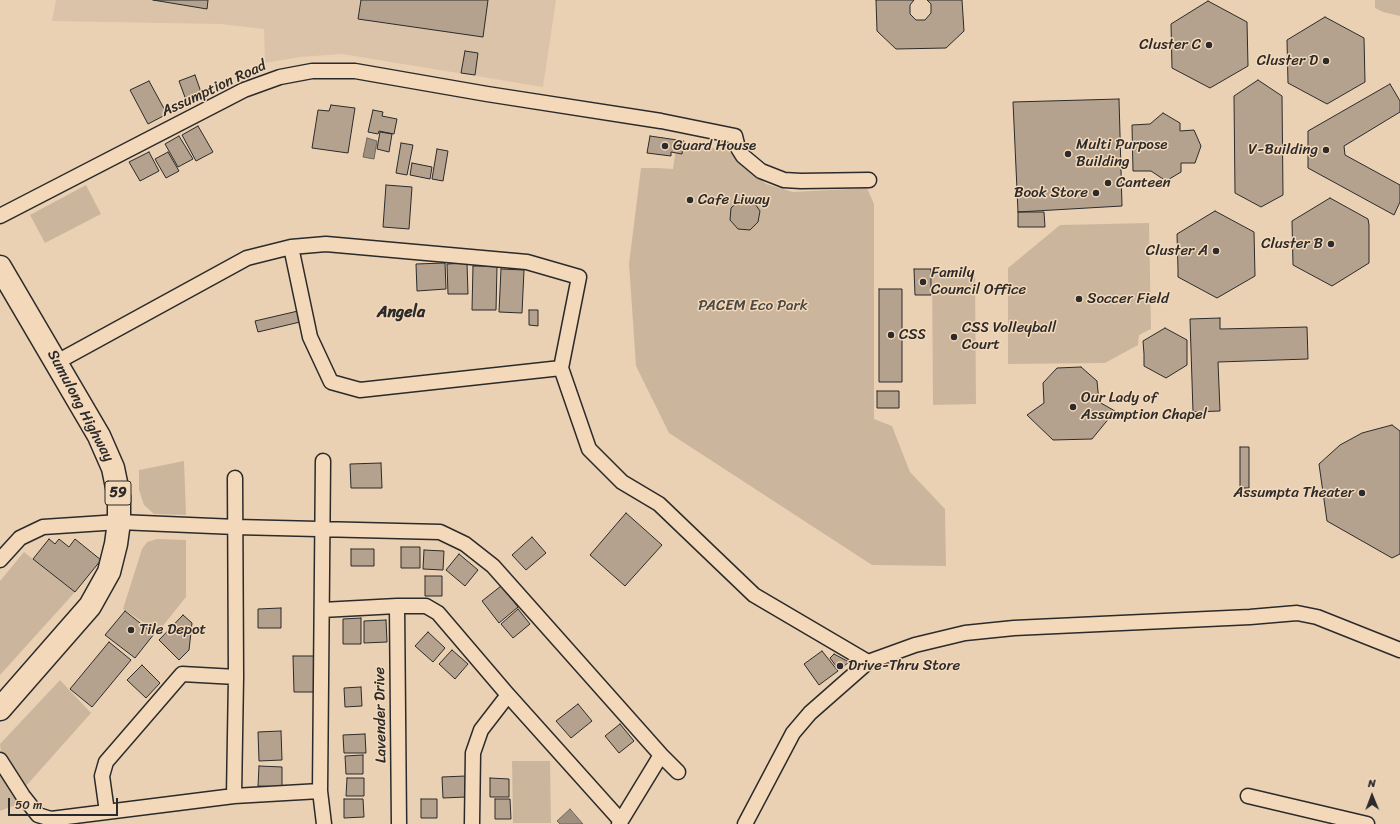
<!DOCTYPE html>
<html>
<head>
<meta charset="utf-8">
<style>
	body { margin:0 }
	#map { position:relative; width:1400px; height:824px; overflow:hidden; background:#ebd1b4; font-family:Sriracha,sans-serif }
	canvas { display:block }
	.north { position:absolute; left:1352px; top:776px; width:40px; height:40px; -webkit-text-stroke:3px #f3d8ba; paint-order:stroke; rotate:359deg; font-size:11px; font-weight:700; line-height:16px; text-align:center; color:#2b2b2b }
	.north::after { content:''; display:block; margin:auto; width:14px; height:18px; background:#2b2b2b; clip-path:polygon(50% 0,100% 100%,50% 72%,0 100%) }
	.scale { position:absolute; left:8px; top:798px; width:110px; height:18px; box-sizing:border-box; border:2px solid #2b2b2b; border-top:0; padding-left:5px; font-size:12px; line-height:14px; white-space:nowrap; color:#2b2b2b; -webkit-text-stroke:3px #f3d8ba; paint-order:stroke }
</style>
</head>
<body>
<div id="map">
<canvas width="1400" height="824"></canvas>
<div class="north">N</div>
<div class="scale">50 m</div>
</div>
<script>
const context = document.querySelector('canvas').getContext('2d');
context.lineJoin = 'round';
function paint(path, color) {
  context.fillStyle = color;
  context.fill(path, 'evenodd');
}
function poly(rows) {
  const path = new Path2D();
  for (const r of rows) {
    path.moveTo(r[0], r[1]);
    for (let i = 2; i < r.length; i += 2) path.lineTo(r[i], r[i + 1]);
  }
  return path;
}
function trace(path, color, width, dash) {
  context.strokeStyle = color;
  context.lineWidth = width;
  context.lineCap = dash ? 'butt' : 'round';
  context.setLineDash(dash || []);
  context.stroke(path);
}
function label(font, color, halo, rows, align = 'center') {
  context.font = font + ' Sriracha,sans-serif';
  context.lineWidth = 3;
  context.setLineDash([]);
  context.textBaseline = 'middle';
  context.strokeStyle = halo;
  context.fillStyle = color;
  for (const [text, x, y, turn = 0] of rows) {
    context.save();
    context.translate(x, y);
    context.rotate((+turn || 0) * Math.PI / 180);
    context.textAlign = isNaN(turn) ? turn : align;
    if (halo) context.strokeText(text, 0, 0);
    context.fillText(text, 0, 0);
    context.restore();
  }
}
const built = poly([
	[56,0,556,0,543,87,342,54,300,57,265,63,264,29,220,24,52,21]
]);
const green = poly([
	[1375,0,1400,0,1400,16,1383,12,1375,8],
	[676,148,725,148,766,184,793,192,867,188,874,204,874,419,892,426,910,472,945,509,946,566,872,565,669,433,636,366,629,264,641,168,658,168,673,169],
	[86,185,101,214,45,243,30,215],
	[1149,223,1151,329,1139,335,1138,345,1105,363,1008,364,1008,268,1060,225],
	[975,269,976,404,933,405,932,270],
	[184,461,186,515,154,514,144,505,139,490,139,470],
	[157,539,186,540,186,597,158,632,123,609,142,549,147,542],
	[24,552,75,592,0,675,0,581],
	[60,680,91,713,26,786,1,753,0,744],
	[512,761,550,761,551,823,513,823],
	[0,775,16,798,18,804,0,811]
]);
const water = poly([
	[367,138,377,141,374,159,363,157,367,138],
	[570,809,583,824,560,824,557,821,570,809]
]);
const building = poly([
	[153,0,208,0,207,9,153,0],
	[361,0,488,0,483,37,358,19,361,0],
	[876,0,914,0,910,5,910,14,916,20,925,20,931,13,931,4,927,0,962,0,964,31,946,48,896,49,877,31,876,0],
	[1208,1,1247,22,1248,66,1210,88,1172,68,1171,24,1208,1],
	[1325,17,1364,38,1365,82,1327,104,1288,83,1287,40,1325,17],
	[465,51,478,53,475,75,461,73,465,51],
	[195,75,202,95,186,100,179,81,195,75],
	[1258,80,1282,96,1283,195,1261,207,1235,193,1234,96,1258,80],
	[149,81,167,114,148,124,130,90,149,81],
	[1390,84,1400,101,1400,112,1344,146,1345,155,1400,185,1400,202,1394,215,1308,168,1308,131,1390,84],
	[1119,99,1122,206,1018,212,1013,102,1119,99],
	[331,105,355,108,348,153,312,148,318,110,329,111,331,105],
	[373,110,383,112,382,116,397,119,394,134,379,131,378,134,368,132,373,110],
	[1163,113,1180,123,1180,131,1194,130,1201,146,1195,163,1181,163,1181,172,1166,181,1151,171,1133,171,1132,125,1150,124,1163,113],
	[198,126,213,152,196,161,182,135,198,126],
	[380,132,392,134,389,152,377,149,380,132],
	[179,136,193,159,178,167,165,144,179,136],
	[650,136,684,141,682,154,671,152,671,156,647,153,650,136],
	[401,143,413,145,407,175,396,173,401,143],
	[437,149,448,151,443,181,432,179,437,149],
	[149,152,159,171,140,181,129,162,149,152],
	[168,152,179,171,166,178,155,159,168,152],
	[412,163,432,167,430,179,410,175,412,163],
	[386,185,412,187,409,229,383,227,386,185],
	[1330,198,1368,219,1369,225,1369,263,1332,286,1293,265,1292,221,1330,198],
	[740,200,753,201,760,211,758,222,750,230,738,229,730,220,731,208,740,200],
	[1215,211,1254,232,1255,276,1217,298,1178,277,1178,269,1177,234,1215,211],
	[1018,212,1044,212,1045,227,1018,227,1018,212],
	[445,263,446,289,417,291,416,264,445,263],
	[467,263,468,294,448,294,447,264,467,263],
	[473,266,497,266,496,310,472,310,473,266],
	[501,269,524,270,522,313,499,312,501,269],
	[914,269,931,269,931,295,915,295,914,269],
	[879,289,902,289,902,382,879,382,879,289],
	[529,310,538,310,538,326,529,325,529,310],
	[298,311,300,322,258,332,255,321,298,311],
	[1220,318,1220,329,1307,327,1308,359,1218,362,1220,411,1193,412,1190,319,1220,318],
	[1165,328,1187,340,1187,365,1166,378,1144,366,1144,354,1143,341,1165,328],
	[1081,367,1097,381,1099,402,1115,411,1092,439,1053,440,1027,415,1044,403,1043,383,1057,368,1081,367],
	[877,391,899,391,899,408,877,408,877,391],
	[1392,425,1400,431,1400,554,1392,558,1327,521,1319,464,1340,445,1362,433,1392,425],
	[1240,447,1249,447,1249,488,1240,488,1240,447],
	[381,463,382,488,351,488,350,464,381,463],
	[626,513,662,545,625,586,590,555,626,513],
	[532,537,546,553,526,570,512,555,532,537],
	[49,539,55,544,59,539,69,547,75,539,101,560,75,592,33,559,49,539],
	[401,547,420,547,420,568,401,568,401,547],
	[351,549,374,549,374,566,351,566,351,549],
	[424,550,444,551,443,570,423,569,424,550],
	[459,554,478,570,465,586,446,570,459,554],
	[425,576,442,576,442,596,425,596,425,576],
	[501,586,518,607,499,623,482,601,501,586],
	[281,608,281,628,258,628,258,609,281,608],
	[518,609,530,624,513,638,501,624,518,609],
	[125,611,154,634,135,658,105,635,125,611],
	[183,615,192,623,189,650,179,660,159,640,183,615],
	[361,618,361,644,343,644,343,619,361,618],
	[386,620,387,642,364,643,364,621,386,620],
	[428,632,445,648,433,662,415,646,428,632],
	[109,642,131,660,92,707,70,689,109,642],
	[452,650,468,664,455,679,439,664,452,650],
	[822,651,838,671,819,685,804,664,822,651],
	[834,654,849,662,839,670,830,658,834,654],
	[293,656,314,656,315,692,294,692,293,656],
	[142,665,160,683,146,698,127,680,142,665],
	[361,687,362,706,345,707,344,688,361,687],
	[578,704,592,721,571,738,556,721,578,704],
	[620,724,634,741,619,753,605,736,620,724],
	[281,731,282,760,259,761,258,732,281,731],
	[365,734,366,753,344,753,343,735,365,734],
	[363,755,363,774,346,774,345,756,363,755],
	[259,766,282,767,282,787,258,786,259,766],
	[466,776,466,797,443,798,442,777,466,776],
	[347,778,364,778,364,796,346,796,347,778],
	[490,778,509,779,509,797,490,797,490,778],
	[344,799,363,799,364,817,344,818,344,799],
	[421,799,437,799,437,818,421,818,421,799],
	[495,799,510,799,511,819,495,819,495,799]
]);
const minor = poly([
	[0,216,244,90,280,77,312,71,355,71,487,94,661,121,735,136,738,148,743,156,761,171,784,180,801,181,869,180],
	[291,247,310,337,331,382,360,390,561,368],
	[57,362,247,258,291,247,326,244,527,262,579,277,561,368,589,449,622,482,659,504,754,595,868,662],
	[323,461,320,791,324,824],
	[0,560,20,538,43,527,119,522,236,527,440,532,465,544,493,566,661,755,678,772],
	[397,606,399,824],
	[322,610,397,606,426,606,438,613,508,695,621,821],
	[0,760,23,796,38,815,51,819,234,796,320,791],
	[234,796,236,677,235,478],
	[1248,796,1367,824],
	[107,812,102,776,106,762,182,674,236,677],
	[472,824,473,753,481,730,508,695],
	[619,824,661,755],
	[745,824,793,733,810,713,868,662,915,645,965,633,1014,628,1250,617,1297,613,1317,617,1400,650]
]);
const primary = poly([
	[0,267,99,436,113,468,119,497,119,522,116,544,109,572,90,606,0,709]
]);
const markers = [
	[1209,45,4,"#2b2b2b"],
	[1326,61,4,"#2b2b2b"],
	[665,146,4,"#2b2b2b"],
	[1326,150,4,"#2b2b2b"],
	[1068,154,4,"#2b2b2b"],
	[1108,183,4,"#2b2b2b"],
	[1096,193,4,"#2b2b2b"],
	[690,200,4,"#2b2b2b"],
	[1331,244,4,"#2b2b2b"],
	[1216,251,4,"#2b2b2b"],
	[923,282,4,"#2b2b2b"],
	[1079,299,4,"#2b2b2b"],
	[891,335,4,"#2b2b2b"],
	[954,337,4,"#2b2b2b"],
	[1073,407,4,"#2b2b2b"],
	[1362,493,4,"#2b2b2b"],
	[131,630,4,"#2b2b2b"],
	[840,666,4,"#2b2b2b"]
];
const shields = [
	[118,493,26]
];
const shieldNames = [
	["59",118,493]
];
const poiNames = [
	["Cluster C",1201,45,"right"],
	["Cluster D",1318,61,"right"],
	["Multi Purpose",1076,145],
	["Building",1076,162],
	["Guard House",673,146],
	["V-Building",1318,150,"right"],
	["Canteen",1116,183],
	["Book Store",1088,193,"right"],
	["Cafe Liway",698,200],
	["Cluster B",1323,244,"right"],
	["Cluster A",1208,251,"right"],
	["Family",931,273],
	["Council Office",931,290],
	["Soccer Field",1087,299],
	["CSS Volleyball",962,328],
	["Court",962,345],
	["CSS",899,335],
	["Our Lady of",1081,398],
	["Assumption Chapel",1081,415],
	["Assumpta Theater",1354,493,"right"],
	["Tile Depot",139,630],
	["Drive-Thru Store",848,666]
];
const streetNames = [
	["Assumption Road",214,89,-25],
	["Sumulong Highway",80,406,62],
	["Lavender Drive",381,715,-91]
];
const parkNames = [
	["PACEM Eco Park",753,306]
];
const neighbourhoodNames = [
	["Angela",401,313]
];
paint(built, '#dbc3a9');
paint(green, '#cbb69d');
paint(water, '#9f8f7e');
trace(water, '#71675d', 1);
paint(building, '#b5a28e');
trace(building, '#2b2b2b', 1);
trace(minor, '#2b2b2b', 17);
trace(primary, '#2b2b2b', 25);
trace(minor, '#f3d8ba', 14);
trace(primary, '#f3d8ba', 22);
for (const [x, y, r, color] of markers) {
  const dot = new Path2D();
  dot.arc(x, y, r, 0, 2 * Math.PI);
  context.fillStyle = color;
  context.fill(dot);
  trace(dot, '#f3d8ba', 1.5);
}
for (const [x, y, w] of shields) {
  const box = new Path2D();
  box.roundRect(x - w / 2, y - 12, w, 24, 3);
  context.fillStyle = '#f3d8ba';
  context.fill(box);
  trace(box, '#2b2b2b', 1);
}
label('bold 14px', '#2b2b2b', null, shieldNames);
label('15px', '#2b2b2b', '#f3d8ba', poiNames, 'left');
label('15px', '#2b2b2b', '#f3d8ba', streetNames);
label('15px', '#4b4742', '#f3d8ba', parkNames);
label('bold 16px', '#2b2b2b', '#f3d8ba', neighbourhoodNames);
</script>
</body>
</html>
